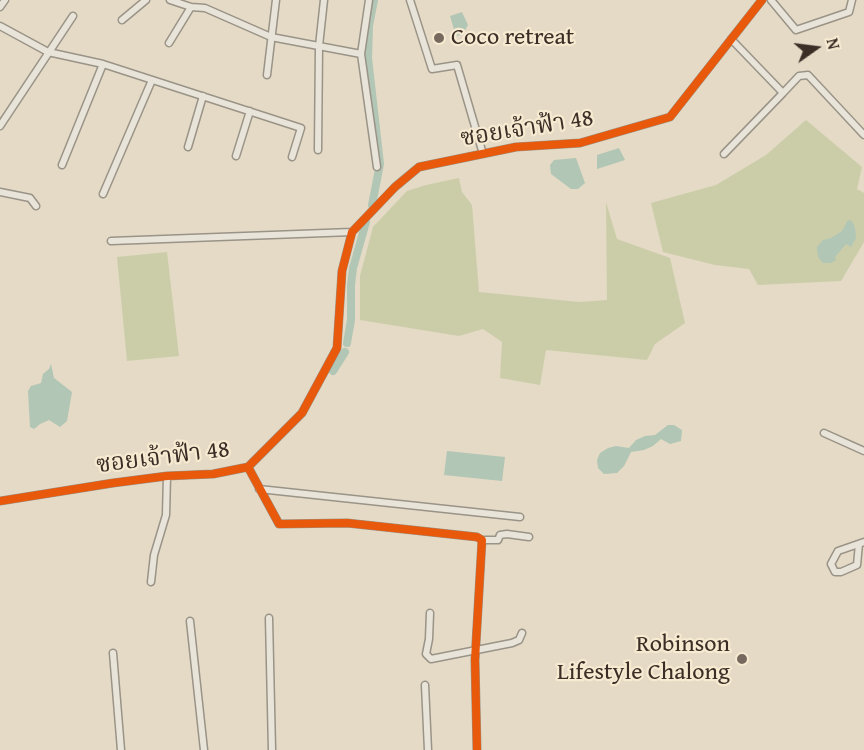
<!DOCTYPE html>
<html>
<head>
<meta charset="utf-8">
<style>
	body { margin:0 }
	#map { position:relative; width:864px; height:750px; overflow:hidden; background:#e4dac5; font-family:"Gentium Book Plus",serif }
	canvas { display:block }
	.north { position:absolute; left:786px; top:18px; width:60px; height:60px; -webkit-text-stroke:4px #f6ead1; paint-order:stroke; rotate:76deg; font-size:16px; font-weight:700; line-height:24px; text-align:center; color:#3b2e26 }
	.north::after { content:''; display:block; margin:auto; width:21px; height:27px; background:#3b2e26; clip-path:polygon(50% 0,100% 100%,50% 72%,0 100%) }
</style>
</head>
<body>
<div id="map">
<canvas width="864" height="750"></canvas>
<div class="north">N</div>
</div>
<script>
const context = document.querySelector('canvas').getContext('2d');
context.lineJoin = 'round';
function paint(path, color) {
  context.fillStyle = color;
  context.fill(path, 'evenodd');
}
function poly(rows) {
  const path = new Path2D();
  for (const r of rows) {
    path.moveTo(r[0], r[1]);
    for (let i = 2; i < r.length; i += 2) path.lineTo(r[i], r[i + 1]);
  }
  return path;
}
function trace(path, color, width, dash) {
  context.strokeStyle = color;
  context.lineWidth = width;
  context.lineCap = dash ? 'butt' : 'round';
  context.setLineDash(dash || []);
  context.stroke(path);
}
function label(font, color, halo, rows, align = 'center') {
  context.font = font + ' "Gentium Book Plus","Noto Serif Thai",serif';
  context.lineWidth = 4.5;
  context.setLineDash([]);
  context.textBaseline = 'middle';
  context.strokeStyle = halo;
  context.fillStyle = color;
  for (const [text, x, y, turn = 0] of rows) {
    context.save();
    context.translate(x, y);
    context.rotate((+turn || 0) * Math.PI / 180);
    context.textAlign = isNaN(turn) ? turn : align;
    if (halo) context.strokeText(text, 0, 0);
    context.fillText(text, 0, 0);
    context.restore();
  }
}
const green = poly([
	[806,120,862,167,857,189,864,193,864,242,841,281,758,285,749,269,715,265,663,252,651,203,716,185,766,155],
	[459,178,462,192,472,205,479,292,579,302,607,300,606,202,617,239,670,258,685,323,655,344,647,360,546,350,540,385,500,378,502,342,483,329,459,336,360,320,360,276,373,227,407,191,426,185],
	[167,252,179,356,127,361,117,257]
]);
const water = poly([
	[462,12,468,25,463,34,456,36,450,16],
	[619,148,625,160,597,169,597,155],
	[576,158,585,183,578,189,571,189,551,174,550,165,554,160],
	[848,220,852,221,855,228,856,238,851,247,846,244,835,257,836,260,831,263,823,263,818,257,817,247,823,240,831,238,842,231],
	[51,364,54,378,72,392,67,421,60,427,49,420,40,424,34,429,30,427,28,391,31,386,41,383,43,374,49,369],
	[668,425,674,425,682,430,681,441,670,444,661,439,653,446,644,450,631,452,624,466,617,473,604,474,598,468,597,460,600,453,608,448,616,446,629,448,636,440,645,436,655,435],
	[447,451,505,457,502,481,444,475]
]);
const canal = poly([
	[372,205,380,164,368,58,369,26,374,0],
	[347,343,351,320,351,285,353,268,366,222],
	[333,371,345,352]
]);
const minor = poly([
	[170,0,191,7,205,8,271,37,361,54],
	[369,0,361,54,377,167],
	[410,0,432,69,457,65,483,154],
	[771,0,796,30,849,12,852,0],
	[0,7,5,0],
	[122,20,146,0],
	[0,26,48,52,103,64,301,128,292,157],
	[169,43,191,7],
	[267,75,276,0],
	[783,93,799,76,808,75,864,135],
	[0,126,73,16],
	[188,147,203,96],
	[318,150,319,46,324,0],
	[724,154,783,93,731,39],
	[236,156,250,111],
	[62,165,103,64],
	[0,192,30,198,36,206],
	[103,194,152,80],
	[111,241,352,232],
	[824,433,864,451],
	[248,467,279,524,347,523,477,537,482,540,475,660,477,750],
	[259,489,520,517],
	[0,501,113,483,167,476,213,474,248,467,302,413,337,348,342,271,352,232,395,187,419,167,516,147,580,143,670,117,762,0],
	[482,540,498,540,500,535,507,534,529,537],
	[859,544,857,565,841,572,835,572,831,564,838,551,864,542],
	[151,582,154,555,166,515,167,476],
	[430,613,429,639,426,654,431,659,512,643,519,640,522,633],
	[269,618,272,750],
	[190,621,204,750],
	[113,653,121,750],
	[425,685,428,750]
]);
const cycleway = poly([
	[248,467,279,524,347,523,477,537,482,540,475,660,477,750],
	[0,501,113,483,167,476,213,474,248,467,302,413,337,348,342,271,352,232,395,187,419,167,516,147,580,143,670,117,762,0]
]);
const markers = [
	[439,38,6,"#766a5e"],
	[742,659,6,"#766a5e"]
];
const poiNames = [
	["Coco retreat",451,38],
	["Robinson",730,645,"right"],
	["Lifestyle Chalong",730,673,"right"]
];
const streetNames = [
	["ซอยเจ้าฟ้า 48",527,129,-9],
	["ซอยเจ้าฟ้า 48",163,458,-7]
];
paint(green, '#cbcda9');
paint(water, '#b1c6b5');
trace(canal, '#b1c6b5', 8);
trace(minor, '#9a9387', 9);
trace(minor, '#e9e4d9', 6);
trace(cycleway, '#e8590c', 8);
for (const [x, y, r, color] of markers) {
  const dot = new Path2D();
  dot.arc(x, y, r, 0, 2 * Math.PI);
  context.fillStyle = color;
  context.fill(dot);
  trace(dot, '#f6ead1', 2);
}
label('24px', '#3b2e26', '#f6ead1', poiNames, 'left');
label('24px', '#3b2e26', '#f6ead1', streetNames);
</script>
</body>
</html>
